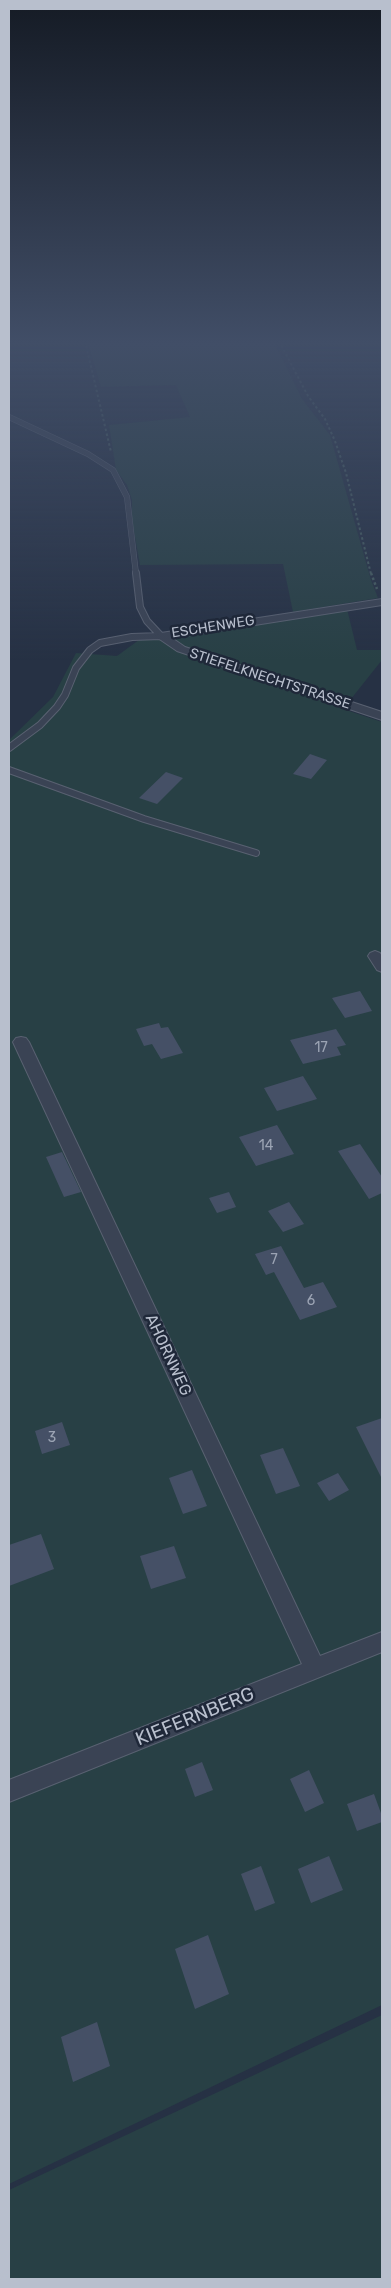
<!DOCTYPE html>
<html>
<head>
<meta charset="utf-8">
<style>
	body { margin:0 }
	#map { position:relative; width:391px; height:2288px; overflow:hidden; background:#263144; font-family:Rubik,sans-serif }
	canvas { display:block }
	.frame { position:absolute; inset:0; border:10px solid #b8bfcd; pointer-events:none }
</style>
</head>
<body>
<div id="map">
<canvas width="391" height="2288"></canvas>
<div class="frame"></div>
</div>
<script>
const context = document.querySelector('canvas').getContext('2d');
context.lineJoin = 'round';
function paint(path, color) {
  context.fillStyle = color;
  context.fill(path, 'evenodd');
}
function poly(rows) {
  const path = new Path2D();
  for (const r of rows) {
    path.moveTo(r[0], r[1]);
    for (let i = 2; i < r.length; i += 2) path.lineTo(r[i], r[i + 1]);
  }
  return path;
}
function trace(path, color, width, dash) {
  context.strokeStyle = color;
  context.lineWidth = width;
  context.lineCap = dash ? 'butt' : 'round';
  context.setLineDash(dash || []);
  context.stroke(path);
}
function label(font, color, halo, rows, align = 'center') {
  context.font = font + ' Rubik,sans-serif';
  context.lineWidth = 5;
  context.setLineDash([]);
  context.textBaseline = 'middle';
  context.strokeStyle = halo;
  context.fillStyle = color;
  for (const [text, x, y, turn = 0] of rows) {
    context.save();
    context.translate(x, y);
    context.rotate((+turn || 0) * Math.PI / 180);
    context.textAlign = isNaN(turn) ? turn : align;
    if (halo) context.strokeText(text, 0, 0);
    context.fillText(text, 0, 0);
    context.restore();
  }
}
const green = poly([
	[87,341,275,341,277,348,302,399,330,435,371,580,378,598,293,612,283,564,140,565,132,520,132,500,127,485,116,470,109,425,190,417,176,385,101,387],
	[347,609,357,650,382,650,382,660,343,709,382,722,382,2005,9,2184,9,740,53,697,76,653,117,656,139,640],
	[382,2015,382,2279,9,2279,9,2190]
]);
const building = poly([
	[310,754,327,760,311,779,293,774],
	[166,772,183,778,157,804,139,798],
	[360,991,372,1011,345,1018,332,998],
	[159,1023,161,1028,168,1027,183,1053,161,1059,152,1044,144,1046,136,1029],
	[336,1029,346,1045,337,1047,341,1055,303,1064,290,1040],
	[303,1076,317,1099,277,1111,264,1088],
	[277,1125,294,1154,256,1166,239,1137],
	[360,1144,382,1177,382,1193,369,1199,338,1151],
	[62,1152,81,1192,64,1197,46,1157],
	[229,1192,236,1207,217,1213,209,1198],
	[289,1202,304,1224,283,1232,268,1211],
	[281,1246,304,1288,323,1282,337,1307,300,1320,274,1272,266,1275,255,1254],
	[382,1418,382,1479,356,1427],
	[62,1422,70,1445,42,1454,35,1431],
	[283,1448,300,1486,276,1494,260,1455],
	[192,1470,207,1506,183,1514,169,1478],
	[338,1473,349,1490,329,1501,317,1483],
	[41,1534,54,1569,9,1586,9,1545],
	[174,1546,186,1578,151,1589,140,1556],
	[202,1762,213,1790,195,1797,185,1769],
	[309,1770,324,1803,305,1812,290,1779],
	[374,1794,382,1816,382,1822,357,1831,347,1804],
	[329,1856,343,1890,311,1903,298,1869],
	[261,1866,275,1903,255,1911,241,1874],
	[208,1935,229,1994,195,2009,175,1949],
	[97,2022,110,2066,73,2082,61,2037]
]);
const pathFar1 = poly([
	[85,341,111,452],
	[279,341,308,396,325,419,335,441,346,473,371,574]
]);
const path = poly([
	[371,573,377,589]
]);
const serviceFar1 = poly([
	[9,417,88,454,113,470,127,497,136,574]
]);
const service = poly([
	[136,573,140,607,147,621,161,636],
	[9,748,40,725,57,707,65,695,76,668,90,650,100,643,132,637,161,636],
	[9,770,144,819,256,853]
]);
const minor = poly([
	[382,599,382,605,172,638,185,647,382,712,382,720,177,651,155,636,161,633,382,599],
	[375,951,380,953,382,956,382,972,377,970,368,956,370,953,375,951],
	[21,1037,26,1038,29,1042,320,1656,382,1632,382,1652,9,1802,9,1780,302,1664,13,1042,16,1038,21,1037]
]);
const farStreetnames = [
	["ESCHENWEG",213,627,-9],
	["STIEFELKNECHTSTRASSE",270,679,18]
];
const numberNames = [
	["17",321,1048],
	["14",266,1146],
	["7",274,1260],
	["6",311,1301],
	["3",52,1438]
];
const streetNames = [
	["AHORNWEG",168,1355,65]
];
const nearStreetnames = [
	["KIEFERNBERG",195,1717,-22]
];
paint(green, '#284045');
paint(building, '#455066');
trace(serviceFar1, '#596171', 6);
trace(service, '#596171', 8);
trace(minor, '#596171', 2);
trace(pathFar1, '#465d61', 2, [2.5, 2.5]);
trace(path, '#465d61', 2.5, [2.5, 2.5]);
trace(serviceFar1, '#3a4354', 5);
trace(service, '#3a4354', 6);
paint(minor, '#3a4354');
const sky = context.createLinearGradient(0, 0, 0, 661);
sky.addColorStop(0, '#151b25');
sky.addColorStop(0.52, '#414e67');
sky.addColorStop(1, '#414e6700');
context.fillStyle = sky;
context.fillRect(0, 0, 391, 661);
label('14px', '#b8bfcd', '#1f2839', farStreetnames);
label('14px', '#9ba3b3', null, numberNames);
label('16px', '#b8bfcd', '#1f2839', streetNames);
label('19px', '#b8bfcd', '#1f2839', nearStreetnames);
</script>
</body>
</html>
